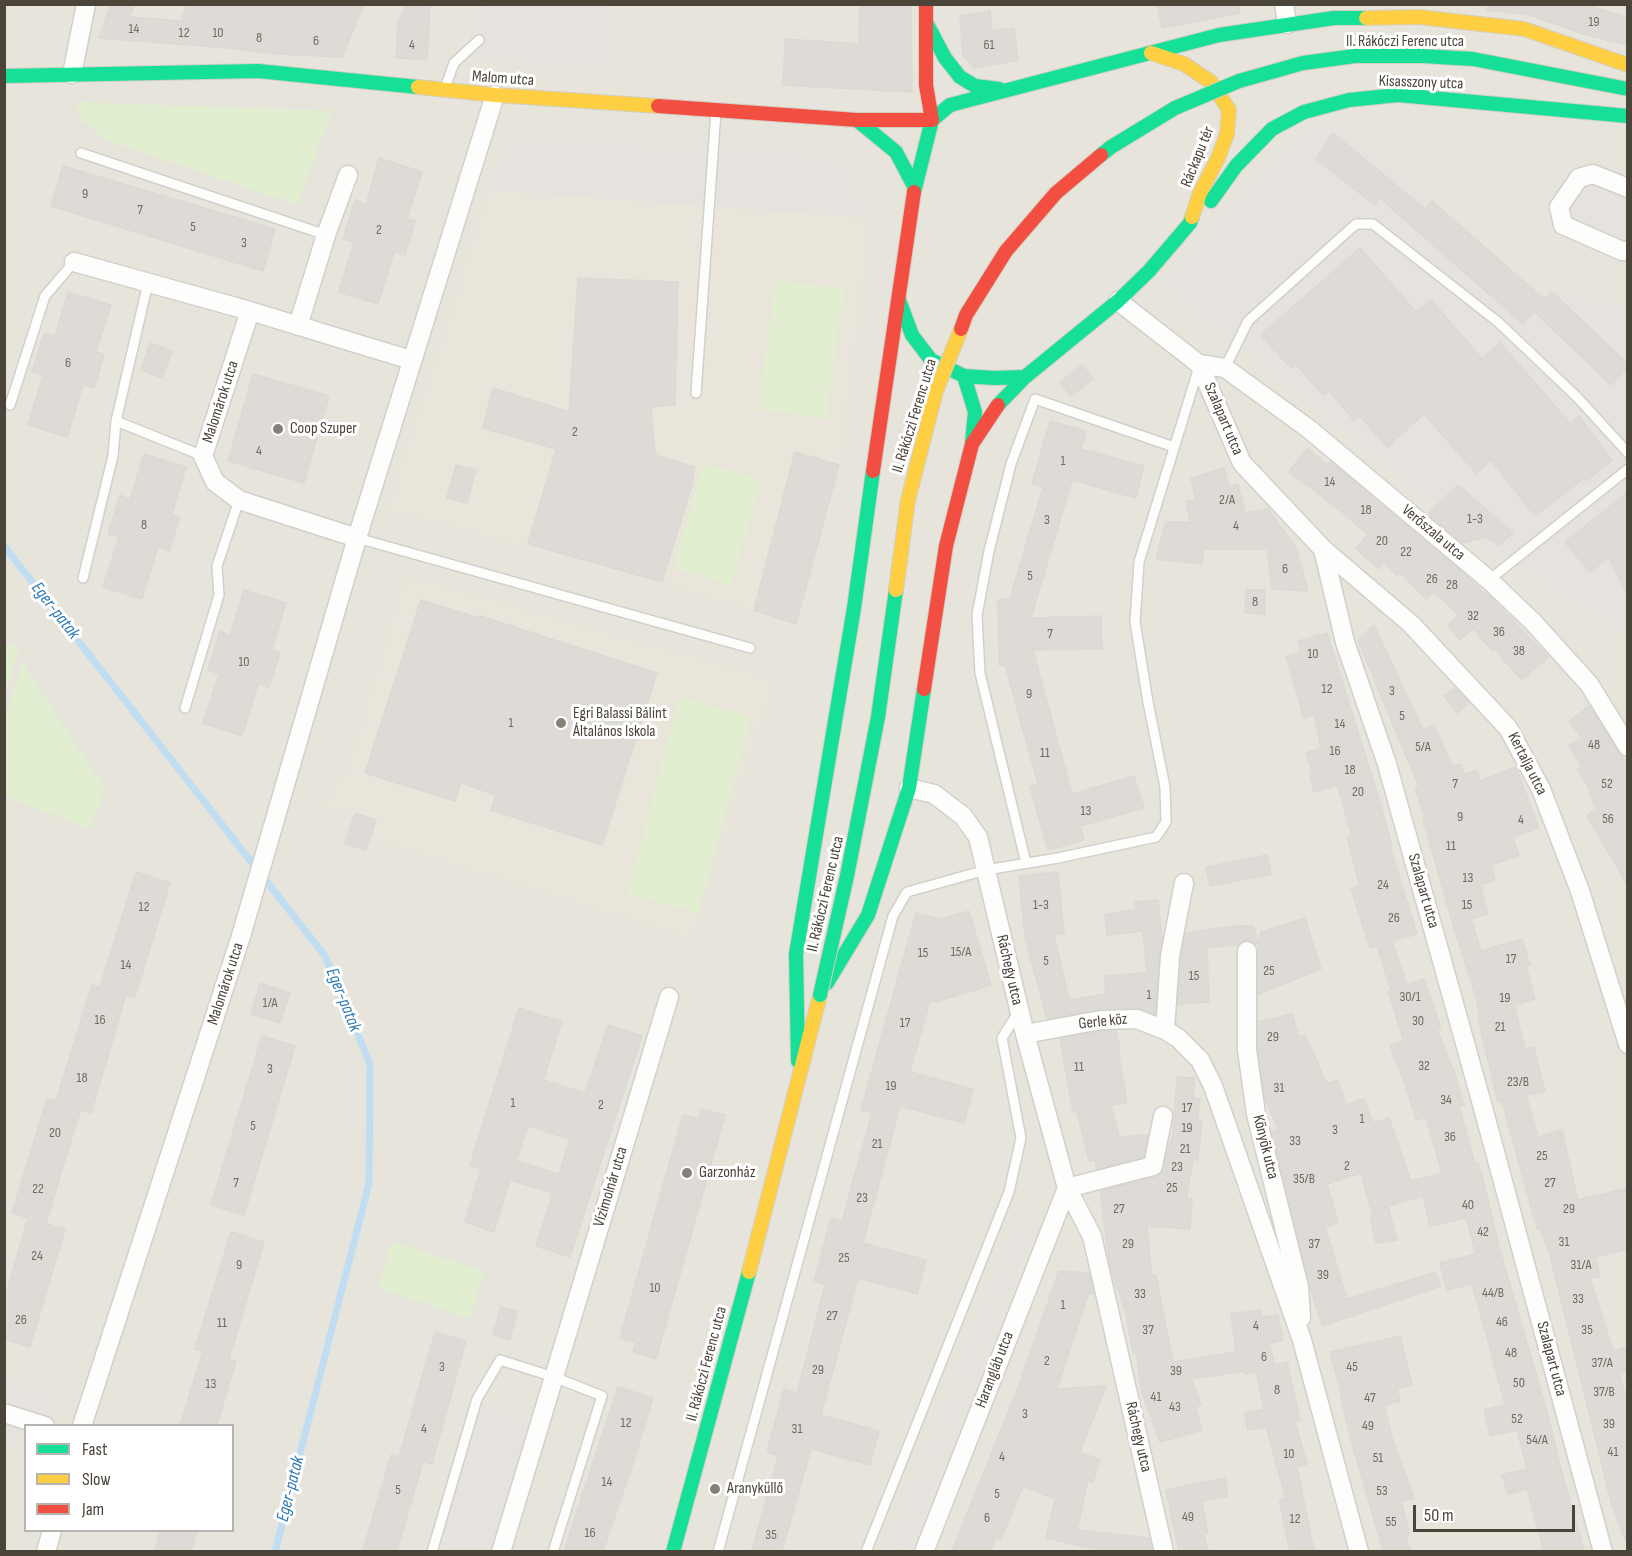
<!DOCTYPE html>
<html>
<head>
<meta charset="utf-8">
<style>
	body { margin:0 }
	#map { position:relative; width:1632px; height:1556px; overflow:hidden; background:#f4f2ee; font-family:"Sofia Sans Condensed",sans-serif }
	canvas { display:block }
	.frame { position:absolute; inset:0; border:6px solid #4b4439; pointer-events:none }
	.legend { position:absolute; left:24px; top:1424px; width:210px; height:108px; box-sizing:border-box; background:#fff; border:2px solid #b7b4b0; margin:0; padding:8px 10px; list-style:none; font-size:18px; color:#4b4439 }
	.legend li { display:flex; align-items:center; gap:12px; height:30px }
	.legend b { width:30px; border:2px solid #b7b4b0 }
	.scale { position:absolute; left:1413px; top:1505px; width:162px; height:27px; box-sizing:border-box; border:3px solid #4b4439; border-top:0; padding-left:8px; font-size:18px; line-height:21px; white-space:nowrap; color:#4b4439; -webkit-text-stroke:4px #fff; paint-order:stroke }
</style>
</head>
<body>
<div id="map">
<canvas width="1632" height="1556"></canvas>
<div class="frame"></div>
<ul class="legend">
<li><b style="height:8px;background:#16e098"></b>Fast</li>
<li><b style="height:8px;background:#ffcf43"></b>Slow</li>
<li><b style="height:8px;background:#f24e42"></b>Jam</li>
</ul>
<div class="scale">50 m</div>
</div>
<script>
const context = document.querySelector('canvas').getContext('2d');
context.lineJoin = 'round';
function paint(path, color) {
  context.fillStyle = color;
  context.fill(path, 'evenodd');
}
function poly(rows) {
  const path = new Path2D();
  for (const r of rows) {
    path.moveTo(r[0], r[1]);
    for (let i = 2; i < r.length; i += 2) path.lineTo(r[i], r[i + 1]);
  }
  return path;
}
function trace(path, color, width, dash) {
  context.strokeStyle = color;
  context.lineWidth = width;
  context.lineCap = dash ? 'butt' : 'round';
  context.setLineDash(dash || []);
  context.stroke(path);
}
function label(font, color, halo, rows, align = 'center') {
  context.font = font + ' "Sofia Sans Condensed",sans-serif';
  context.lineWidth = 6;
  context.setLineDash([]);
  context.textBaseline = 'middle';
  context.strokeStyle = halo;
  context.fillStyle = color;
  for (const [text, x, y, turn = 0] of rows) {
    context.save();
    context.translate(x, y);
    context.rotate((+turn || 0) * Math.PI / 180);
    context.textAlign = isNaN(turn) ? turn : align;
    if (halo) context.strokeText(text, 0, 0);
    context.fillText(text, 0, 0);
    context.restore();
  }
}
const residential = poly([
	[5,5,1627,5,1627,1551,5,1552],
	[26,1426,232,1426,232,1530,26,1530]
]);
const industrial = poly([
	[1332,120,1432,201,1544,299,1552,292,1627,308,1627,633,1476,540,1437,506,1160,282,1304,130],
	[1016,1216,1036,1224,1006,1300,987,1292],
	[981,1300,1002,1308,976,1378,955,1370],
	[952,1389,968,1395,942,1464,925,1458],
	[921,1465,939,1472,910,1548,892,1542]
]);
const education = poly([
	[489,190,872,218,839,465,796,624,754,610,387,509],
	[405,575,774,680,693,939,370,839,375,820,321,805,349,766]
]);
const green = poly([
	[76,102,332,111,297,205,107,140,82,121],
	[776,280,844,289,826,419,758,409],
	[703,463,762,480,731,585,673,568],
	[5,643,19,647,5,697,4,643],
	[22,662,105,789,90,829,5,796,5,719],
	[679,697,751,717,698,913,627,894],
	[392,1242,484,1271,470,1318,378,1288]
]);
const parking = poly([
	[482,5,612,5,607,68,477,59],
	[507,139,839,156,872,218,489,190],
	[1579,178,1627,188,1627,251,1563,225],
	[4,1380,58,1395,47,1425,26,1426,25,1450,5,1444],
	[477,1399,537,1431,501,1551,432,1552]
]);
const stream = poly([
	[4,546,325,956,370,1064,369,1183,275,1552]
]);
const building = poly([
	[111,4,134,4,130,17,181,21,187,4,364,4,342,57,277,54,229,48,99,38,111,4],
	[406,4,430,4,427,59,396,58,398,24,406,4],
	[860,4,911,4,912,92,783,85,785,39,859,44,860,4],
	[1157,4,1239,4,1240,13,1162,28,1157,4],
	[1488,4,1584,4,1620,15,1628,17,1628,45,1583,34,1529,15,1487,10,1488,4],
	[990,11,992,31,1014,28,1018,60,974,68,963,56,960,16,990,11],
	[1333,133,1425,209,1432,201,1544,299,1542,302,1552,292,1628,364,1628,367,1611,385,1534,311,1523,324,1380,198,1375,205,1316,159,1333,133],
	[379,158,422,172,407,219,415,221,405,255,394,252,378,304,339,292,354,242,343,239,355,200,366,205,379,158],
	[63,166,275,229,263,271,51,206,63,166],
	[1360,248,1416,312,1431,300,1482,359,1500,343,1570,423,1579,416,1612,461,1586,481,1584,478,1535,516,1491,460,1476,473,1424,414,1387,447,1360,416,1354,420,1329,391,1323,395,1296,364,1291,368,1261,335,1360,248],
	[578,278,678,282,675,405,651,407,655,455,695,467,692,485,662,582,528,544,556,449,483,428,493,388,569,412,578,278],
	[68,292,111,305,96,352,104,355,94,388,83,385,67,437,28,425,43,375,32,372,44,333,55,336,68,292],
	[150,343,172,351,162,378,141,370,150,343],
	[1082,365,1093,379,1071,396,1060,382,1082,365],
	[253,374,329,396,304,483,228,461,253,374],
	[1050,421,1086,431,1081,449,1144,466,1136,498,1072,480,1031,618,1101,616,1102,649,1033,650,1072,794,1134,776,1144,808,1080,826,1084,840,1048,850,1030,787,1038,784,1005,665,999,665,998,600,1010,599,1043,487,1032,484,1050,421],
	[1307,448,1328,465,1330,462,1337,467,1468,577,1485,595,1488,595,1548,657,1522,680,1494,649,1492,651,1473,628,1460,640,1448,625,1459,616,1434,591,1426,599,1400,572,1397,575,1383,562,1379,569,1356,549,1368,534,1308,485,1307,486,1289,472,1307,448],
	[795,452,839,465,796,624,754,610,795,452],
	[144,454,186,467,172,514,180,517,169,551,158,547,142,599,103,587,119,537,108,534,120,495,130,500,144,454],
	[456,465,476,470,467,503,447,498,456,465],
	[1224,468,1229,487,1238,484,1245,513,1268,509,1296,548,1308,591,1272,589,1267,549,1204,549,1202,564,1156,559,1166,522,1190,522,1186,501,1196,500,1191,478,1224,468],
	[1458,485,1513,533,1499,545,1486,537,1463,543,1428,514,1458,485],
	[1628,492,1628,596,1609,557,1590,572,1565,542,1628,492],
	[244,590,286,603,272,650,280,653,269,687,258,684,242,736,203,723,219,674,208,670,220,631,230,636,244,590],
	[1246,590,1265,590,1265,614,1245,613,1246,590],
	[421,600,479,618,480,616,657,673,602,845,491,810,496,795,461,783,455,801,365,773,421,600],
	[1374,625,1423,730,1434,725,1452,766,1461,764,1464,774,1477,770,1480,781,1516,767,1539,828,1513,837,1519,856,1491,865,1495,880,1480,885,1488,914,1471,919,1481,951,1522,939,1530,965,1526,966,1535,999,1514,1005,1525,1049,1534,1047,1545,1091,1526,1095,1538,1137,1562,1130,1578,1200,1628,1188,1628,1249,1595,1257,1600,1277,1590,1278,1613,1351,1628,1347,1628,1370,1619,1373,1628,1404,1628,1539,1625,1540,1611,1502,1550,1255,1540,1228,1537,1229,1502,1101,1498,1102,1478,1018,1480,1017,1476,997,1453,925,1423,819,1425,818,1415,788,1419,787,1358,640,1374,625],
	[1327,633,1379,799,1392,846,1390,847,1417,934,1392,941,1407,985,1424,979,1441,1028,1437,1029,1455,1075,1464,1105,1459,1106,1475,1164,1478,1163,1483,1179,1499,1247,1545,1405,1557,1451,1556,1451,1584,1551,1544,1551,1527,1489,1508,1494,1502,1475,1527,1469,1517,1430,1490,1436,1484,1410,1505,1405,1487,1337,1472,1284,1447,1290,1440,1263,1476,1254,1466,1218,1430,1226,1423,1196,1388,1206,1397,1240,1376,1243,1370,1218,1373,1217,1361,1173,1327,1184,1338,1223,1325,1227,1347,1299,1436,1272,1441,1286,1322,1326,1310,1287,1272,1132,1279,1130,1265,1099,1258,1049,1258,1022,1292,1014,1299,1037,1305,1035,1327,1084,1338,1080,1346,1105,1364,1099,1373,1123,1389,1118,1411,1181,1442,1173,1426,1117,1416,1120,1408,1093,1390,1045,1404,1041,1388,991,1391,990,1377,946,1370,948,1351,889,1360,886,1347,837,1352,835,1337,785,1314,792,1310,776,1313,775,1306,753,1321,748,1314,715,1304,718,1286,656,1301,652,1298,641,1327,633],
	[1455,688,1469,703,1457,713,1444,696,1455,688],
	[1589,706,1628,766,1628,886,1587,815,1596,809,1587,784,1578,770,1582,766,1569,746,1582,738,1569,721,1589,706],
	[355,813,376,820,366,850,345,844,355,813],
	[1267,855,1271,874,1210,886,1206,867,1267,855],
	[136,872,170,883,135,997,126,995,91,1113,81,1109,63,1166,46,1224,65,1229,30,1347,4,1339,4,1301,28,1218,12,1213,47,1099,56,1101,92,985,100,987,136,872],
	[1058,872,1064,934,1054,935,1069,1000,1106,994,1104,976,1147,973,1143,931,1107,935,1105,914,1136,910,1135,902,1158,900,1162,937,1159,955,1155,1014,1137,1008,1101,1009,1047,1018,1025,938,1019,876,1058,872],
	[969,911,991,985,936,1002,930,1000,910,1072,973,1089,964,1123,900,1106,863,1243,926,1260,917,1294,858,1278,821,1415,879,1431,870,1465,811,1449,782,1551,752,1551,778,1456,767,1452,784,1389,797,1393,825,1285,814,1281,831,1218,842,1221,872,1113,861,1110,916,913,940,919,969,911],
	[1305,918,1321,969,1258,994,1258,952,1261,932,1305,918],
	[1235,926,1253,926,1259,944,1246,940,1238,944,1207,948,1209,1002,1178,1004,1181,957,1186,933,1235,926],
	[260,983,290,993,280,1023,251,1014,260,983],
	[519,1008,562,1022,543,1080,585,1093,608,1025,642,1036,570,1257,536,1246,553,1193,510,1180,494,1232,465,1222,481,1169,470,1165,519,1008],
	[528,1126,570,1139,559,1174,516,1161,528,1126],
	[1102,1031,1116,1031,1120,1050,1118,1050,1127,1103,1111,1105,1119,1137,1148,1135,1143,1157,1097,1169,1095,1160,1089,1161,1077,1112,1073,1112,1060,1039,1102,1031],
	[262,1036,295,1046,244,1215,211,1205,262,1036],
	[1177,1077,1195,1078,1193,1098,1200,1099,1197,1119,1202,1121,1198,1160,1193,1160,1186,1200,1192,1199,1190,1229,1147,1226,1152,1276,1156,1275,1173,1362,1236,1352,1231,1314,1260,1310,1261,1317,1278,1315,1283,1340,1269,1344,1275,1365,1287,1362,1300,1420,1295,1421,1307,1464,1297,1467,1314,1551,1290,1551,1279,1500,1286,1499,1266,1427,1248,1430,1244,1413,1264,1409,1256,1371,1245,1374,1244,1371,1192,1379,1201,1405,1195,1407,1202,1430,1160,1442,1141,1389,1136,1352,1133,1353,1126,1314,1118,1288,1116,1289,1109,1259,1100,1191,1156,1177,1162,1173,1173,1133,1177,1077],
	[701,1109,725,1115,656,1359,633,1352,636,1342,620,1338,683,1115,699,1119,701,1109],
	[231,1232,264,1242,229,1359,236,1361,217,1425,180,1425,203,1351,195,1349,231,1232],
	[1059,1271,1089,1273,1094,1293,1088,1295,1057,1389,1106,1386,1080,1452,1100,1460,1093,1482,1088,1480,1077,1530,1149,1538,1152,1551,1104,1551,1046,1538,1055,1499,1023,1486,1001,1539,996,1537,990,1551,952,1551,1019,1385,1059,1271],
	[501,1307,517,1311,510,1340,493,1335,501,1307],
	[435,1332,466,1341,432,1464,423,1461,397,1551,363,1551,391,1455,399,1457,435,1332],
	[1400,1336,1412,1385,1397,1389,1400,1401,1384,1405,1392,1438,1414,1498,1401,1501,1410,1534,1406,1535,1410,1551,1383,1551,1353,1447,1340,1395,1342,1395,1330,1352,1400,1336],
	[618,1387,653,1398,634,1460,603,1551,564,1551,618,1387],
	[1225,1478,1228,1496,1202,1501,1208,1533,1204,1534,1208,1551,1179,1551,1166,1490,1225,1478],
	[161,1530,197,1530,191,1551,155,1551,161,1530]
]);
const lane = poly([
	[445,88,454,63,479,40],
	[81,153,326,235],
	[148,283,116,421,203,456],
	[1225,368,1248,321,1356,224,1373,224,1498,322,1577,397,1628,453],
	[696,393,716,111],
	[10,405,45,296,74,262],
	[357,538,750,648],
	[83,578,113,456,116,421],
	[1489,580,1628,469],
	[185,708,219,595,217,566,239,500],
	[1026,863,980,673,977,615,989,551,1011,464,1035,399,1174,447],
	[432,1552,477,1399,500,1360,554,1377,602,1396,553,1552],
	[718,1552,893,916,907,892,986,870,1058,858,1156,837,1166,822,1165,787,1148,702,1135,622,1139,562,1199,367],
	[866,1552,1009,1192,1021,1138,1002,1038,1019,1011]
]);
const street = poly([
	[1284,4,1287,24],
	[72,74,86,4],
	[1628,188,1593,174,1579,178,1559,207,1563,225,1622,251,1628,251],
	[74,262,250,311],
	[1118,301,1199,364,1242,463,1323,549,1345,642,1387,764,1482,1104,1603,1552],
	[298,326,326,235,348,175],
	[1199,364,1225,368,1309,429,1489,580,1533,622,1589,684,1628,747],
	[357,538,239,500,215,482,203,456,250,311,411,360],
	[1323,549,1411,624,1508,728,1541,789,1580,891,1628,1044],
	[909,788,934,794,963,816,978,837,1025,1034,1067,1188,1092,1236,1164,1552],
	[1247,951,1247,1050,1256,1114,1299,1287,1301,1318],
	[1165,1030,1170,956,1184,883],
	[1025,1034,1101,1020,1137,1019,1165,1030,1178,1038,1200,1060,1213,1086,1302,1340,1359,1552],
	[1067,1188,1153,1166,1163,1116],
	[4,1413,45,1426],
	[82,1426,241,936,357,538,495,95],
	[46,1552,52,1530],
	[501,1552,669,997],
	[924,1552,1067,1188]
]);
const fast = poly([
	[927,24,945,58,960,77,975,86,999,89],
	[4,76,258,71,418,87],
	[857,120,896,152,915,188],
	[914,192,932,120,950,105,1219,35,1334,18,1366,18],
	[1211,201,1236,166,1272,129,1304,112,1349,100,1398,95,1628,116],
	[899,300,912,335,931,360,964,376,994,378,1025,377],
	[964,376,975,412,972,443],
	[998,405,1025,377,1118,301,1149,271,1190,223,1192,217],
	[827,983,868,915,909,788,924,689],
	[798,1061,796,954,854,608,873,471],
	[673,1552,749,1272]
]);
const slow = poly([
	[1366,18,1419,17,1524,29,1628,65],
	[1151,53,1184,64,1211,82,1229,110,1227,134,1218,158,1200,193,1192,217],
	[418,87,495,95,658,106],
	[749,1272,820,995]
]);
const jam = poly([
	[926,4,926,85,932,120],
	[658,106,857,120,932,120],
	[873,471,914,192],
	[924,689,946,546,972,444,998,405]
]);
const fastBridge = poly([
	[1101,155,1111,147,1175,108,1239,81,1303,63,1355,56,1422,56,1473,59,1628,89],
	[820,995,847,876,878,717,896,590]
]);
const slowBridge = poly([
	[896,590,908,500,936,391,961,329]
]);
const jamBridge = poly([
	[961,329,966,315,1006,251,1056,193,1101,155]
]);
const markers = [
	[278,429,6,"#868178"],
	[561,723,6,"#868178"],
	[687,1173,6,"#868178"],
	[715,1489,6,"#868178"]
];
const numberNames = [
	["19",1594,22],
	["14",134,29],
	["12",184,33],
	["10",218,33],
	["8",259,38],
	["6",316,41],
	["4",412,45],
	["61",989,45],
	["9",85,194],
	["7",140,210],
	["5",193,227],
	["2",379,230],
	["3",244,243],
	["6",68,363],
	["2",575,432],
	["4",259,451],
	["1",1063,461],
	["14",1330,482],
	["2/A",1227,500],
	["18",1366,510],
	["1-3",1475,519],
	["3",1047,520],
	["8",144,525],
	["4",1236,526],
	["20",1382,541],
	["22",1406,552],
	["6",1285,569],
	["5",1030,576],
	["26",1432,579],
	["28",1452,585],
	["8",1255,602],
	["32",1473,616],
	["36",1499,632],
	["7",1050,634],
	["38",1519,651],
	["10",1313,654],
	["10",244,662],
	["12",1327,689],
	["3",1392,691],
	["9",1029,694],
	["5",1402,716],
	["1",511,723],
	["14",1340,724],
	["48",1594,745],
	["5/A",1423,747],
	["16",1335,751],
	["11",1045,753],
	["18",1350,770],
	["7",1455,784],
	["52",1607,784],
	["20",1358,792],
	["13",1086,811],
	["9",1460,817],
	["56",1608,819],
	["4",1521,820],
	["11",1451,846],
	["13",1468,878],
	["24",1383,885],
	["1-3",1041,905],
	["15",1467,905],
	["12",144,907],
	["26",1394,918],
	["15/A",961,952],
	["15",923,953],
	["17",1511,959],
	["5",1046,961],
	["14",126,965],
	["25",1269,971],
	["15",1194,976],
	["1",1149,995],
	["30/1",1410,997],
	["19",1505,998],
	["1/A",270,1003],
	["16",100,1020],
	["30",1418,1021],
	["17",905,1023],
	["21",1500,1027],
	["29",1273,1037],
	["32",1424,1066],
	["11",1079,1067],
	["3",270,1069],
	["18",82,1078],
	["23/B",1518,1082],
	["19",891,1086],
	["31",1279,1088],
	["34",1446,1100],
	["1",513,1103],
	["2",601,1105],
	["17",1187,1108],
	["1",1362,1119],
	["5",253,1126],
	["19",1187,1128],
	["3",1335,1130],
	["20",55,1133],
	["36",1450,1137],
	["33",1295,1141],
	["21",877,1144],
	["21",1185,1149],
	["25",1542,1156],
	["2",1347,1166],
	["23",1177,1167],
	["35/B",1304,1179],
	["7",236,1183],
	["27",1550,1183],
	["25",1172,1188],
	["22",38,1189],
	["23",862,1198],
	["40",1468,1205],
	["27",1119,1209],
	["29",1569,1209],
	["42",1483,1232],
	["31",1564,1242],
	["29",1128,1244],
	["37",1314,1244],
	["24",37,1256],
	["25",844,1258],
	["9",239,1265],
	["31/A",1581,1265],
	["39",1323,1275],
	["10",655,1288],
	["44/B",1493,1293],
	["33",1140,1294],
	["33",1578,1299],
	["1",1063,1305],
	["27",832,1316],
	["26",21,1320],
	["46",1502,1322],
	["11",222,1323],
	["4",1256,1326],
	["37",1148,1330],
	["35",1587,1330],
	["48",1511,1353],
	["6",1264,1357],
	["2",1047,1361],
	["37/A",1602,1363],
	["3",442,1367],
	["45",1352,1367],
	["29",818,1370],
	["39",1176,1371],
	["50",1519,1383],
	["13",211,1384],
	["8",1277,1390],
	["37/B",1604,1392],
	["41",1156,1397],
	["47",1370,1398],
	["43",1175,1407],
	["3",1025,1414],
	["52",1517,1419],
	["12",626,1423],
	["39",1609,1424],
	["49",1368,1426],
	["4",424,1429],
	["31",797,1429],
	["54/A",1537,1440],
	["41",1613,1452],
	["10",1289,1454],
	["4",1002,1457],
	["51",1378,1458],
	["14",607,1482],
	["5",398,1490],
	["53",1382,1491],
	["5",997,1494],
	["49",1188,1517],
	["6",987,1518],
	["12",1295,1519],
	["55",1391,1522],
	["16",590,1533],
	["35",771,1535]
];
const streetNames = [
	["II. Rákóczi Ferenc utca",1405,42],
	["Malom utca",503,79,4],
	["Kisasszony utca",1421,83,2],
	["Ráckapu tér",1198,157,-68],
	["Malomárok utca",221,402,-72],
	["II. Rákóczi Ferenc utca",915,416,-73],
	["Szalapart utca",1223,419,67],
	["Verőszala utca",1433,533,40],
	["Kertalja utca",1527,764,63],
	["Szalapart utca",1423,891,74],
	["II. Rákóczi Ferenc utca",826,894,-77],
	["Ráchegy utca",1009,970,77],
	["Malomárok utca",226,984,-72],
	["Gerle köz",1103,1022,-6],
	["Könyök utca",1265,1147,76],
	["Vízimolnár utca",611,1187,-73],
	["Szalapart utca",1551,1359,75],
	["II. Rákóczi Ferenc utca",707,1364,-75],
	["Harangláb utca",995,1370,-69],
	["Ráchegy utca",1138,1437,77]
];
const poiNames = [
	["Coop Szuper",290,429],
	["Egri Balassi Bálint",573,714],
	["Általános Iskola",573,732],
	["Garzonház",699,1173],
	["Aranyküllő",727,1489]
];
const waterNames = [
	["Eger-patak",55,611,52],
	["Eger-patak",343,1000,68],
	["Eger-patak",291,1489,-76]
];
paint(residential, '#e7e4dc');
paint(industrial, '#e6e2de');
paint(education, '#eae5da');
paint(green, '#e1eecf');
paint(parking, '#e6e3df');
trace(stream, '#c0ddf1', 7);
paint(building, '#dedbd6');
trace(building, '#dcd9d4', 1.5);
trace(lane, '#d2d0cb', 12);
trace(street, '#d2d0cb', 21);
trace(fast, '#d3cfc5', 16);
trace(slow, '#d3cfc5', 16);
trace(jam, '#d3cfc5', 16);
trace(lane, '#fdfdfc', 9);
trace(street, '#fdfdfc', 18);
trace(fast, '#16e098', 14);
trace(slow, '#ffcf43', 14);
trace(jam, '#f24e42', 14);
trace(fastBridge, '#d6cebb', 16, []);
trace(slowBridge, '#d6cebb', 16, []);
trace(jamBridge, '#d6cebb', 16, []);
trace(fastBridge, '#16e098', 14);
trace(slowBridge, '#ffcf43', 14);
trace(jamBridge, '#f24e42', 14);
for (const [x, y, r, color] of markers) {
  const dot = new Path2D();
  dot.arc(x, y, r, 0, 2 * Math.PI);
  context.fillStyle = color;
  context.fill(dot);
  trace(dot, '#fff', 2);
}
label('14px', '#706a61', null, numberNames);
label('16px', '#4b4439', '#fff', streetNames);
label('16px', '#4b4439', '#fff', poiNames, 'left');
label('italic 18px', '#2e7ab2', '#fff', waterNames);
</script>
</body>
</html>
